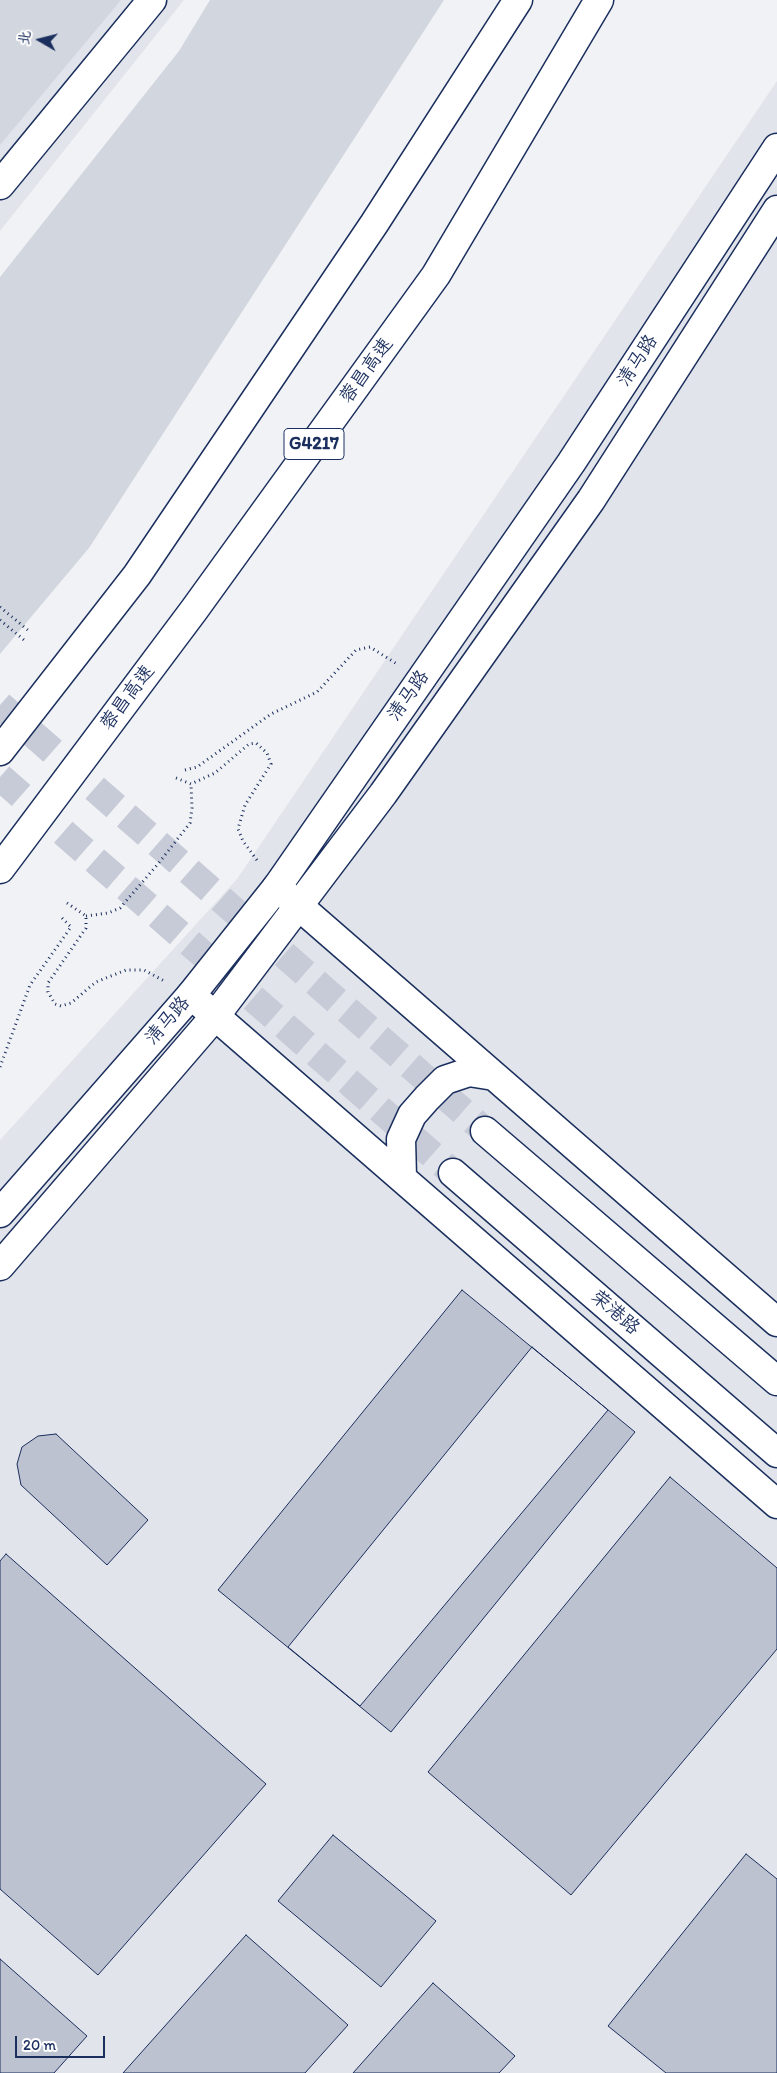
<!DOCTYPE html>
<html>
<head>
<meta charset="utf-8">
<style>
	body { margin:0 }
	#map { position:relative; width:777px; height:2073px; overflow:hidden; background:#f1f2f5; font-family:Itim,"LXGW WenKai TC",sans-serif }
	canvas { display:block }
	.north { position:absolute; left:15px; top:15px; width:50px; height:50px; -webkit-text-stroke:4px #fff; paint-order:stroke; rotate:278deg; font-size:14px; font-weight:700; line-height:20px; text-align:center; color:#1b2f5e }
	.north::after { content:''; display:block; margin:auto; width:18px; height:22px; background:#1b2f5e; clip-path:polygon(50% 0,100% 100%,50% 72%,0 100%) }
	.scale { position:absolute; left:15px; top:2036px; width:90px; height:22px; box-sizing:border-box; border:2px solid #1b2f5e; border-top:0; padding-left:6px; font-size:15px; line-height:18px; white-space:nowrap; color:#1b2f5e; -webkit-text-stroke:4px #fff; paint-order:stroke }
</style>
</head>
<body>
<div id="map">
<canvas width="777" height="2073"></canvas>
<div class="north">北</div>
<div class="scale">20 m</div>
</div>
<script>
const context = document.querySelector('canvas').getContext('2d');
context.lineJoin = 'round';
function paint(path, color) {
  context.fillStyle = color;
  context.fill(path, 'evenodd');
}
function poly(rows) {
  const path = new Path2D();
  for (const r of rows) {
    path.moveTo(r[0], r[1]);
    for (let i = 2; i < r.length; i += 2) path.lineTo(r[i], r[i + 1]);
  }
  return path;
}
function trace(path, color, width, dash) {
  context.strokeStyle = color;
  context.lineWidth = width;
  context.lineCap = dash ? 'butt' : 'round';
  context.setLineDash(dash || []);
  context.stroke(path);
}
function label(font, color, halo, rows, align = 'center') {
  context.font = font + ' Itim,"LXGW WenKai TC",sans-serif';
  context.lineWidth = 4;
  context.setLineDash([]);
  context.textBaseline = 'middle';
  context.strokeStyle = halo;
  context.fillStyle = color;
  for (const [text, x, y, turn = 0] of rows) {
    context.save();
    context.translate(x, y);
    context.rotate((+turn || 0) * Math.PI / 180);
    context.textAlign = isNaN(turn) ? turn : align;
    if (halo) context.strokeText(text, 0, 0);
    context.fillText(text, 0, 0);
    context.restore();
  }
}
const built = poly([
	[0,0,184,0,0,231],
	[777,81,777,2073,0,2073,0,1140,237,879]
]);
const green = poly([
	[0,0,121,0,0,145],
	[210,0,444,0,89,548,0,654,0,277,179,51]
]);
const building = poly([
	[462,1290,635,1432,391,1732,218,1590,462,1290],
	[532,1347,608,1410,360,1706,288,1647,532,1347],
	[56,1434,148,1520,107,1565,21,1485,17,1464,22,1447,38,1436,56,1434],
	[670,1477,777,1568,777,1649,571,1895,428,1772,670,1477],
	[6,1554,266,1784,98,1975,0,1889,0,1561,6,1554],
	[333,1835,436,1921,381,1987,278,1901,333,1835],
	[746,1854,777,1879,777,2073,666,2073,608,2026,746,1854],
	[246,1935,348,2025,305,2073,123,2073,246,1935],
	[0,1959,87,2036,54,2073,0,2073,0,1959],
	[433,1983,515,2056,499,2073,353,2073,433,1983]
]);
const majorTunnel = poly([
	[0,705,485,1131],
	[0,777,453,1173]
]);
const path = poly([
	[0,607,29,631],
	[0,620,24,640],
	[185,770,197,767,271,714,317,692,356,650,370,647,397,664],
	[176,778,191,784,215,773,249,744,256,743,267,753,271,764,245,805,238,829,243,841,259,863],
	[67,903,86,916,86,928,48,983,48,992,55,1004,61,1006,71,1003,96,982,126,970,144,970,166,982],
	[86,916,108,913,120,908,158,864,190,823,192,808,191,785],
	[0,1067,30,985,71,927,60,916]
]);
const minor = poly([
	[0,185,152,0],
	[0,1213,191,995,277,887,571,463,777,148],
	[0,1266,216,1015,383,794,591,500,777,210]
]);
const major = poly([
	[277,887,777,1322],
	[191,995,777,1504],
	[485,1131,777,1381],
	[453,1173,777,1453],
	[402,1177,401,1139,412,1115,427,1098,445,1080,469,1072,494,1076]
]);
const highway = poly([
	[0,751,137,575,374,224,518,0],
	[0,869,194,610,436,275,599,0]
]);
const shields = [
	[314,444,60]
];
const shieldNames = [
	["G4217",314,444]
];
const streetNames = [
	["清马路",638,361,-57],
	["蓉昌高速",367,371,-54],
	["清马路",409,696,-55],
	["蓉昌高速",128,698,-53],
	["清马路",168,1021,-49],
	["荣港路",615,1313,41]
];
paint(built, '#e1e4ea');
paint(green, '#d2d6df');
paint(building, '#bcc2d0');
trace(building, '#1b2f5e', 1);
trace(majorTunnel, '#c6cbd7', 28, [28, 14]);
trace(minor, '#1b2f5e', 31);
trace(major, '#1b2f5e', 31);
trace(highway, '#1b2f5e', 31);
trace(path, '#1b2f5e', 3, [1, 4]);
trace(minor, '#fff', 28);
trace(major, '#fff', 28);
trace(highway, '#fff', 28);
for (const [x, y, w] of shields) {
  const box = new Path2D();
  box.roundRect(x - w / 2, y - 15.5, w, 31, 4);
  context.fillStyle = '#fff';
  context.fill(box);
  trace(box, '#1b2f5e', 1);
}
label('bold 18px', '#1b2f5e', null, shieldNames);
label('19px', '#1b2f5e', '#fff', streetNames);
</script>
</body>
</html>
